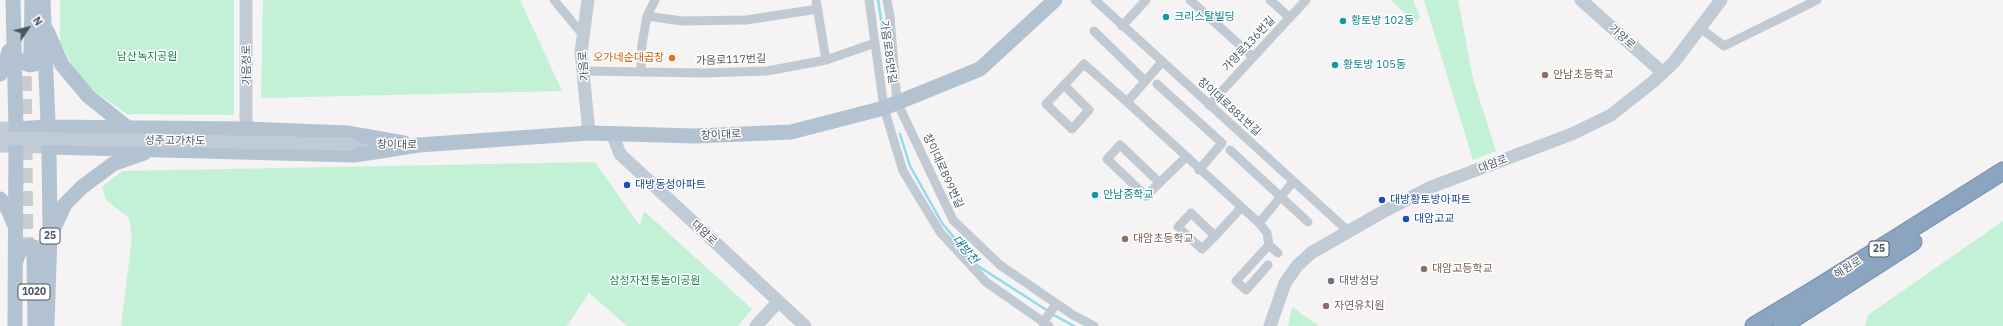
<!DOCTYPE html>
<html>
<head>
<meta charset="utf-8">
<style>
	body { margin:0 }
	#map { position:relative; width:2003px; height:326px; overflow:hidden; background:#f5f3f3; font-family:"IBM Plex Sans",sans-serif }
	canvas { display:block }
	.north { position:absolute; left:8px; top:8px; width:40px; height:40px; -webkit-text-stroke:3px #fff; paint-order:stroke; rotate:55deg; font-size:11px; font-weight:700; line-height:16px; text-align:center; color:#4a5661 }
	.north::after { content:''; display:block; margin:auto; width:14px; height:18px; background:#4a5661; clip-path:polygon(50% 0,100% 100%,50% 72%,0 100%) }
</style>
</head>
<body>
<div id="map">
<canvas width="2003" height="326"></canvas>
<div class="north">N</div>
</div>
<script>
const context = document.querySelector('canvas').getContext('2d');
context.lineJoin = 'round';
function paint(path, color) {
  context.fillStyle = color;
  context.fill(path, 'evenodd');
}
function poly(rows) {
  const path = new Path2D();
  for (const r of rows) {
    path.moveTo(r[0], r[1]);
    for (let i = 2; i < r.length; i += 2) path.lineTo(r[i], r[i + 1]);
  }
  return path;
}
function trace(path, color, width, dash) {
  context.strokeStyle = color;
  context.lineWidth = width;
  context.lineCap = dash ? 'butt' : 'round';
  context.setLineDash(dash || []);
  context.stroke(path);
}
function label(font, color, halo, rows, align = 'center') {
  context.font = font + ' "IBM Plex Sans","Noto Sans KR",sans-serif';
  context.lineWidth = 3;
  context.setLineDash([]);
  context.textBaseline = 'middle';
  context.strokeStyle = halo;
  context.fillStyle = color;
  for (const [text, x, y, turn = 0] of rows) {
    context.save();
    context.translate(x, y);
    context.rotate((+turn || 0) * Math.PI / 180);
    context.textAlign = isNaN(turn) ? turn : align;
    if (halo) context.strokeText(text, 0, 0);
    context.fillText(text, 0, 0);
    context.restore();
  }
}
const green = poly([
	[60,0,234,0,234,115,127,114,80,81,60,42],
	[263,0,520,0,562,91,261,98],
	[1391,0,1413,0,1420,17,1415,23],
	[1424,0,1458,0,1473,79,1496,151,1473,160],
	[595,162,640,226,644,211,752,309,738,326,627,326,589,293,567,326,121,326,132,238,129,218,106,200,102,187,122,171],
	[2003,221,2003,326,1865,326,1868,315],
	[1292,307,1319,326,1288,326]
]);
const stream = poly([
	[878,0,889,68],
	[900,134,910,166,942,223,978,266,1048,311],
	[1052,314,1074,326]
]);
const primaryTunnel = poly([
	[24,53,26,258]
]);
const street = poly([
	[554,0,583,35],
	[816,0,826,60],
	[869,0,884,108,903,171,940,232,986,282,1049,326],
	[887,0,890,17,897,102,953,220,1000,265,1073,315,1094,326],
	[1095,0,1348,231],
	[1190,0,1253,57],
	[1270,0,1290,18],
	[647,16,682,21,746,20,818,9],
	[1122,26,1146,0],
	[1700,28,1724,46,1817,0],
	[1094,31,1145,81],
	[584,71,704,73,767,71,826,60,875,43],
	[641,72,642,44,647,16,655,0],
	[1157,84,1222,143,1199,170],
	[1064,85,1089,110,1072,129,1046,104,1084,64,1127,102,1162,62],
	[1127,102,1259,223,1267,233,1269,245,1278,253],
	[1209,105,1306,0],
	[1230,150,1308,222],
	[1160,183,1120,145,1107,159,1146,196,1186,157],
	[1259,223,1293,182],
	[1215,236,1191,213,1178,227,1202,249,1215,236,1241,208],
	[1268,265,1246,290,1236,281,1269,245],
	[1043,323,1056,304]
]);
const secondary = poly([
	[246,0,246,129],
	[588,0,581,52,589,133],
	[1581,0,1663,73],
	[0,128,16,129],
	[612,133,620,154,805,326],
	[349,144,385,145],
	[0,146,49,147],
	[756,326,778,302],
	[1270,326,1285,283,1297,266,1311,253,1379,214,1431,187,1572,134,1611,115,1654,81,1674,62,1721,0]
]);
const primary = poly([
	[13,0,16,129,15,326],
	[43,0,49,147,50,234,47,326],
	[47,31,62,65,88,96,128,128],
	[13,49,15,58,18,61,30,65,35,64,41,59,45,48],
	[31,53,32,0],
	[0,74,5,65,9,51],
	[16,129,47,127,246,129,347,133,404,143],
	[49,147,355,155,419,145,589,133,695,136,791,132,884,108,980,69,1055,0],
	[0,199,8,209,14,224],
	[52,232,65,204,82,187,113,164,144,153],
	[34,257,35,326],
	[16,261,18,254,23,249,30,246,43,250,48,262]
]);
const highway = poly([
	[1754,326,1814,290,2003,171],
	[1782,326,1913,242]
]);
const secondaryBridge = poly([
	[0,138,349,144]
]);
const markers = [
	[1166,17,4,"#0f9aa8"],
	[1343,21,4,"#0f9aa8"],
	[672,58,4,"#e8710a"],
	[1335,65,4,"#0f9aa8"],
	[1545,75,4,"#8d6e63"],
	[627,185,4,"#1a4fb4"],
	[1095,195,4,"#0f9aa8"],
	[1382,200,4,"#1a4fb4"],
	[1406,219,4,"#1a4fb4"],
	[1125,239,4,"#8d6e63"],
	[1424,269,4,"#8d6e63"],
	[1331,281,4,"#6b7280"],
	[1326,306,4,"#8d6e63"]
];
const shields = [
	[50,236,20],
	[1879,249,20],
	[34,292,32]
];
const shieldNames = [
	["25",50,236],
	["25",1879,249],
	["1020",34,292]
];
const cultureNames = [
	["크리스탈빌딩",1174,17],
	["황토방 102동",1351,21],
	["황토방 105동",1343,65],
	["안남중학교",1103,195]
];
const streetNames = [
	["가양로",1622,37,42],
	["가양로136번길",1249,44,-47],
	["가음로85번길",888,52,82],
	["가음로117번길",731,60,-2],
	["가음정로",247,65,-91],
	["가음로",584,66,-95],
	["창이대로881번길",1229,107,42],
	["창이대로",721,135,-3],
	["성주고가차도",175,141,1],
	["창이대로",397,145,1],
	["대암로",1493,164,-21],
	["창이대로899번길",943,171,65],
	["대암로",704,233,43],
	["해원로",1848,268,-32]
];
const parkNames = [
	["남산녹지공원",147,57],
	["삼정자전통놀이공원",655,281]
];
const foodNames = [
	["오가네순대곱창",664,58]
];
const educationNames = [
	["안남초등학교",1553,75],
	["대암초등학교",1133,239],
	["대암고등학교",1432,269],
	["자연유치원",1334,306]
];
const transitNames = [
	["대방동성아파트",635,185],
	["대방황토방아파트",1390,200],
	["대암고교",1414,219]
];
const worshipNames = [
	["대방성당",1339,281]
];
const waterNames = [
	["대방천",965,250,49]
];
paint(green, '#c3f1d5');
trace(stream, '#90daee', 2.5);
trace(primaryTunnel, '#caccce', 15, [15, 8]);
trace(highway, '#7690ad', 19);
trace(street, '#c1cad2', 9);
trace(secondary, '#c1cbd6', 13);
trace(primary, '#b3c2d1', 15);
trace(highway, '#8ba5c1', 17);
trace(secondaryBridge, '#c1cbd6', 13);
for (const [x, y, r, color] of markers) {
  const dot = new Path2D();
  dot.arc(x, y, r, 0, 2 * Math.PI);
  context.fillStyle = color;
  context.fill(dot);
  trace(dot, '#fff', 1.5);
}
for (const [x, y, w] of shields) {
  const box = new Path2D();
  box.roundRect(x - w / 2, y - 8, w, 16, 3);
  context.fillStyle = '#fff';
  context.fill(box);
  trace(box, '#4a5661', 1);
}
label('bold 10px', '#4a5661', null, shieldNames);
label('11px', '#0d838f', '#fff', cultureNames, 'left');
label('11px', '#4a5661', '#fff', streetNames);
label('11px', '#17864f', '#fff', parkNames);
label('11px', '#c56008', '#fff', foodNames, 'right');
label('11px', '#785e54', '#fff', educationNames, 'left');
label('11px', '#164399', '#fff', transitNames, 'left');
label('11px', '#5b616d', '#fff', worshipNames, 'left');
label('italic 12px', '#0c7c9b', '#fff', waterNames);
</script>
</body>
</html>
